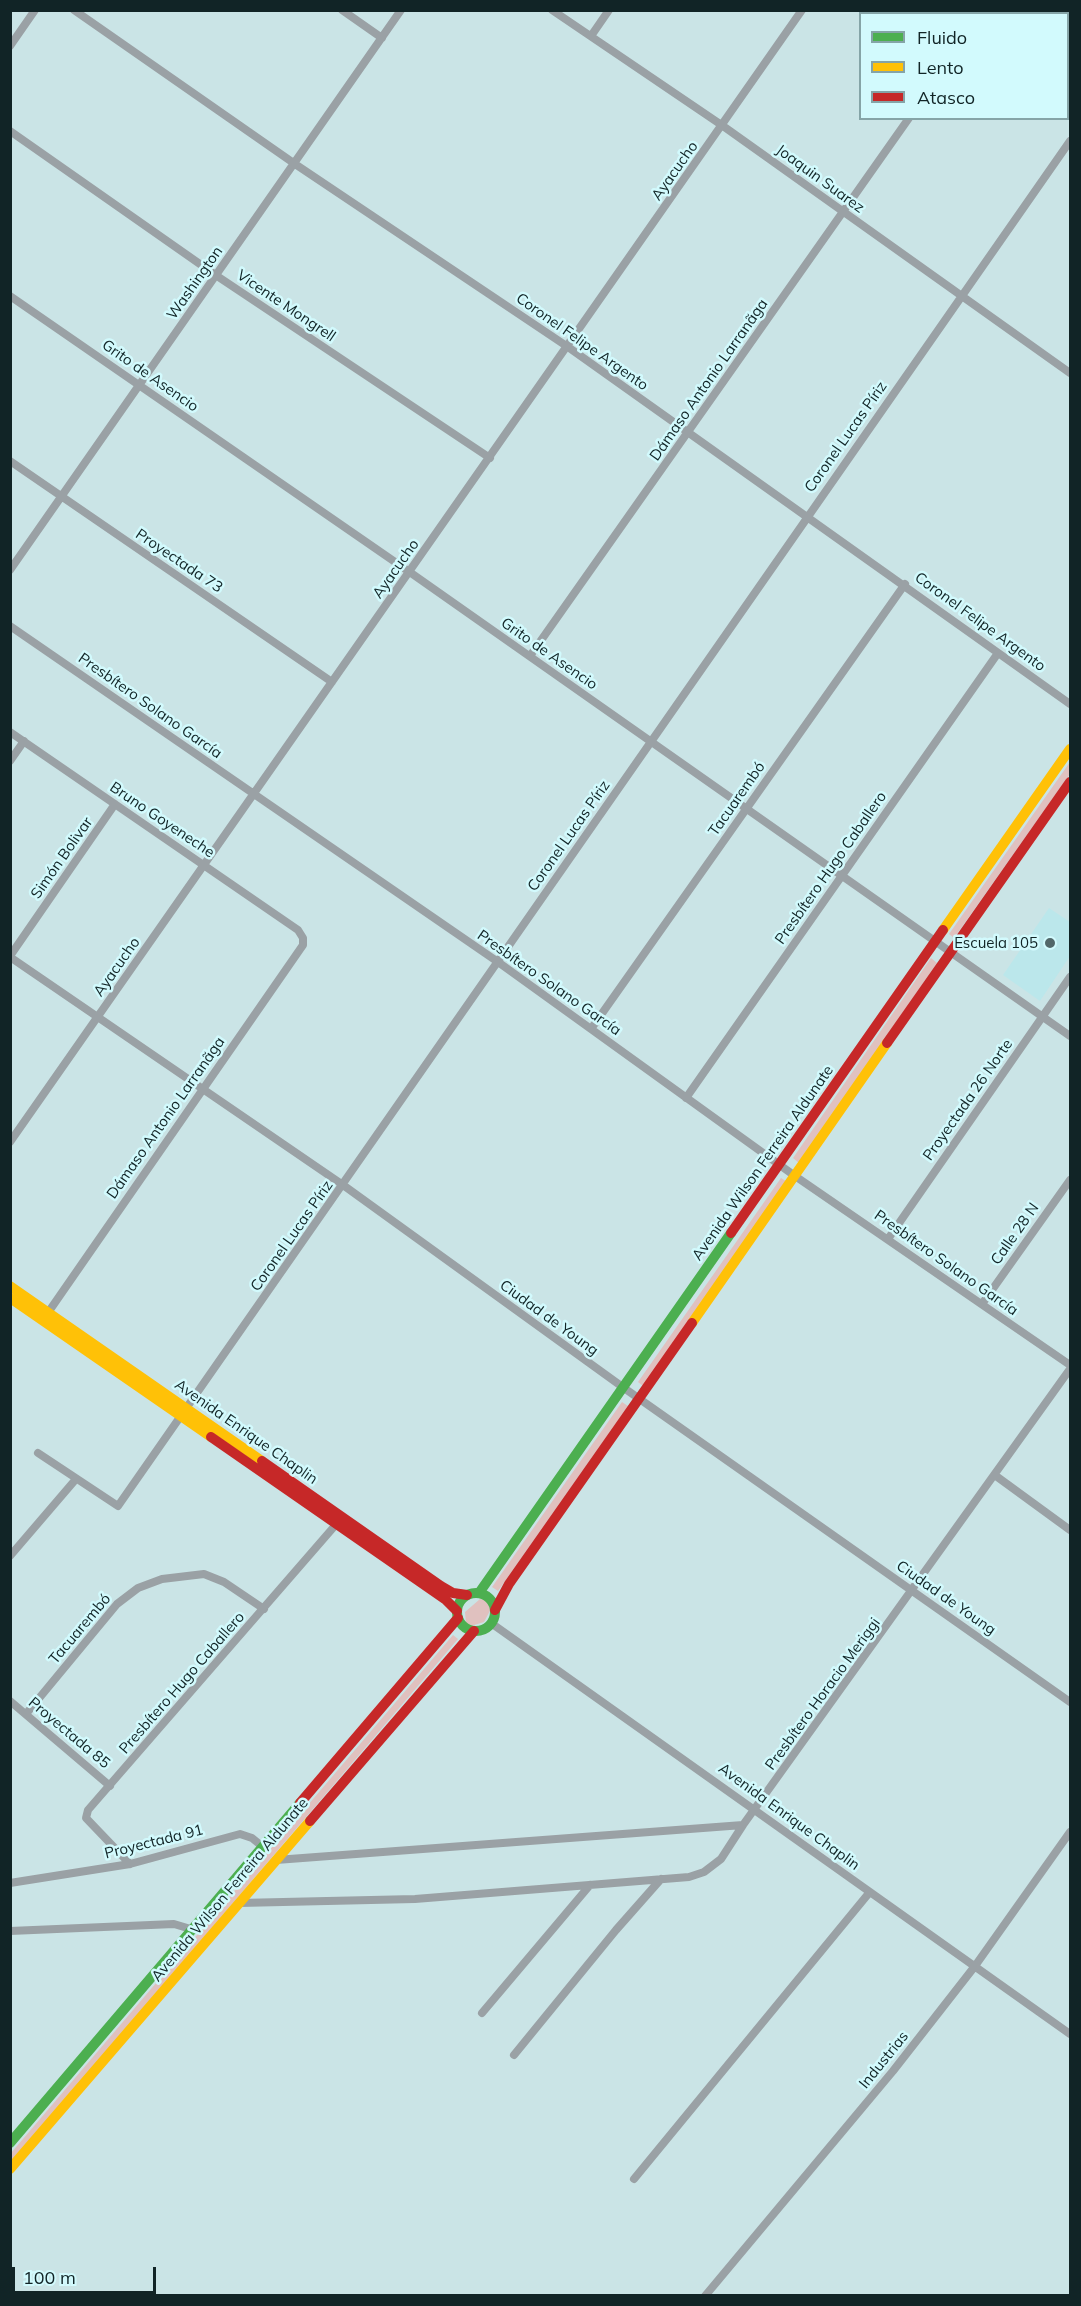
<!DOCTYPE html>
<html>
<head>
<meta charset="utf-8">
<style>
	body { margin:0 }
	#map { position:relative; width:1081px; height:2306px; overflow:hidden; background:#cae4e6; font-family:Mulish,sans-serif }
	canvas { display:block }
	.frame { position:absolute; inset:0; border:12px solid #112426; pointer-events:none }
	.legend { position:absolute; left:859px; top:12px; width:210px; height:108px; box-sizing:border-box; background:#d2fafd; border:2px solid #85a4a7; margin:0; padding:8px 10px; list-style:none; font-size:18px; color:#112426 }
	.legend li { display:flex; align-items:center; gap:12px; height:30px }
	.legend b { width:30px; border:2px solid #85a4a7 }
	.scale { position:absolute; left:12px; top:2267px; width:144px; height:27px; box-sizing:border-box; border:3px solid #112426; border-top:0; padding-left:8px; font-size:18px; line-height:21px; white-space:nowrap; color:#112426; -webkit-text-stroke:4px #d2fafd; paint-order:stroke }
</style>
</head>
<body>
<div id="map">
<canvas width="1081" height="2306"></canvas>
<div class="frame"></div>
<ul class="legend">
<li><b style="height:8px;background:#4caf50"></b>Fluido</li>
<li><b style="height:8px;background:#ffc107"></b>Lento</li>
<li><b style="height:8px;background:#c62828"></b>Atasco</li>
</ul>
<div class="scale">100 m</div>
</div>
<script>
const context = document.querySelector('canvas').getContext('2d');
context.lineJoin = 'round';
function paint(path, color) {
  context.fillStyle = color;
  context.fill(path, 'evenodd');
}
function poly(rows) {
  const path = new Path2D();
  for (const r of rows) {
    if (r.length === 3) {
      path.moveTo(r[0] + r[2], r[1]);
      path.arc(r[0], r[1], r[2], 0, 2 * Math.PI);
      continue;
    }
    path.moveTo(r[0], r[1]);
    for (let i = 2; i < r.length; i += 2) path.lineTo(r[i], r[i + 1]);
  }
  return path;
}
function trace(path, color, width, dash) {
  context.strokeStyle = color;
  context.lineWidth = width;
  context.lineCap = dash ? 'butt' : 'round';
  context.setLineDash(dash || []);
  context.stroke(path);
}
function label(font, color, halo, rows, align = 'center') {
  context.font = font + ' Mulish,sans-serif';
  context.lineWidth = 5;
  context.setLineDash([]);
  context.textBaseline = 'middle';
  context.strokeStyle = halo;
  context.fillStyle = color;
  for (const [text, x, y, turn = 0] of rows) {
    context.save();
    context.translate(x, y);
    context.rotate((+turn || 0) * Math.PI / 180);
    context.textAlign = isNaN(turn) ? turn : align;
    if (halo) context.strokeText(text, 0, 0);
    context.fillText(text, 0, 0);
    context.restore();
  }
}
const built = poly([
	[1049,908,1070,922,1070,956,1040,1001,1003,975]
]);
const green = poly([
	[1070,762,1070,774,954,938,949,934],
	[931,958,937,963,799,1163,793,1158],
	[781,1178,786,1181,643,1386,638,1382],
	[622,1402,628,1406,498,1591,492,1587],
	[480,1599,486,1600,491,1609,484,1622,471,1626,466,1623,465,1612],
	[453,1635,458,1639,11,2163,11,2153]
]);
const street = poly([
	[74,10,295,164,568,347,1070,704],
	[342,10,382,38],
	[552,10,723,126,1070,373],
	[983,14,985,10],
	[591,36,609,10],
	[10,46,35,10],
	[10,131,217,276,490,458],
	[10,296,411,573,1070,1036],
	[10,461,332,682],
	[10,570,401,10],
	[10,626,498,962,795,1176,1070,1365],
	[530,656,909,118],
	[10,732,298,930,303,938,303,945,45,1317],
	[10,761,24,741],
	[10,956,115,804],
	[10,957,343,1185,624,1388,1070,1702],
	[591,1029,905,584],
	[686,1098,998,653],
	[10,1142,802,10],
	[888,1239,1070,977],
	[982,1304,1070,1180],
	[38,1453,118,1506,1070,141],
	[996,1476,1070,1530],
	[10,1556,76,1479],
	[491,1623,1070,2034],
	[10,1701,110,1786],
	[26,1714,117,1604,138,1588,162,1579,204,1574,224,1582,264,1609],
	[276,1860,743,1825,1070,1369],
	[130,1864,86,1818,88,1810,339,1521],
	[10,1883,130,1864,240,1834,252,1838,263,1847],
	[239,1903,415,1899,689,1877,704,1872,721,1859,743,1825],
	[10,1931,174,1924,194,1930],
	[482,2013,590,1885],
	[514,2055,616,1930,661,1879],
	[634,2179,869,1893],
	[705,2296,893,2071,975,1966,1070,1832]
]);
const fast = poly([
	[1051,10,1055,14],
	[1068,22,1070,24],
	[476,1612,19],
	[479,1593,731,1233],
	[10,2143,300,1803]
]);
const slow = poly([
	[943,930,1070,749],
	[10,1286,262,1461],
	[10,1298,211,1437],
	[692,1323,887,1043],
	[10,2169,310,1821]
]);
const jam = poly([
	[1033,10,1038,14],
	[1068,35,1070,37],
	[887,1043,1070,782],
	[731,1233,943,930],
	[211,1437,446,1600,457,1611],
	[262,1461,441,1586,453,1593,467,1595],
	[495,1610,509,1584,692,1323],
	[300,1803,458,1618],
	[310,1821,474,1631]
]);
const markers = [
	[1050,943,6,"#526769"]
];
const streetNames = [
	["Ayacucho",675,171,-55],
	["Joaquin Suarez",820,179,36],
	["Washington",195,283,-55],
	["Vicente Mongrell",286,306,34],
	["Coronel Felipe Argento",582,342,35],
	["Grito de Asencio",150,376,35],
	["Dámaso Antonio Larranãga",709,380,-55],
	["Coronel Lucas Píriz",846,437,-55],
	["Proyectada 73",179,561,34],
	["Ayacucho",396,569,-55],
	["Coronel Felipe Argento",980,622,36],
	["Grito de Asencio",549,654,35],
	["Presbítero Solano García",150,706,35],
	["Tacuarembó",737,799,-55],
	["Bruno Goyeneche",162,820,34],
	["Coronel Lucas Píriz",569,836,-55],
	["Simón Bolivar",62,858,-55],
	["Presbítero Hugo Caballero",831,868,-55],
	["Ayacucho",117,967,-55],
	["Presbítero Solano García",549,983,35],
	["Proyectada 26 Norte",968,1100,-55],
	["Dámaso Antonio Larranãga",166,1118,-55],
	["Avenida Wilson Ferreira Aldunate",763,1163,-55],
	["Calle 28 N",1015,1234,-55],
	["Coronel Lucas Píriz",292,1236,-55],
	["Presbítero Solano García",946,1263,35],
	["Ciudad de Young",549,1318,36],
	["Avenida Enrique Chaplin",246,1432,35],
	["Ciudad de Young",946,1598,35],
	["Tacuarembó",80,1629,-50],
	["Presbítero Hugo Caballero",182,1683,-49],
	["Presbítero Horacio Meriggi",823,1694,-54],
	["Proyectada 85",69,1733,40],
	["Avenida Enrique Chaplin",789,1817,36],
	["Proyectada 91",154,1842,-14],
	["Avenida Wilson Ferreira Aldunate",230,1890,-50],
	["Industrias",884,2060,-51]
];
const poiNames = [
	["Escuela 105",1038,943]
];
paint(built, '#bbe7eb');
paint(green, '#e0c1bf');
trace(street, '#9aa1a5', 8);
trace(fast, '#4caf50', 10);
trace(slow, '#ffc107', 10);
trace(jam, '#c62828', 10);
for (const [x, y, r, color] of markers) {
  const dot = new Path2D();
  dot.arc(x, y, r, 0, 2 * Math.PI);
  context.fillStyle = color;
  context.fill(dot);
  trace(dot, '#d2fafd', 2);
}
label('15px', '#112426', '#d2fafd', streetNames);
label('15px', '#112426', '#d2fafd', poiNames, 'right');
</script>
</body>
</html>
